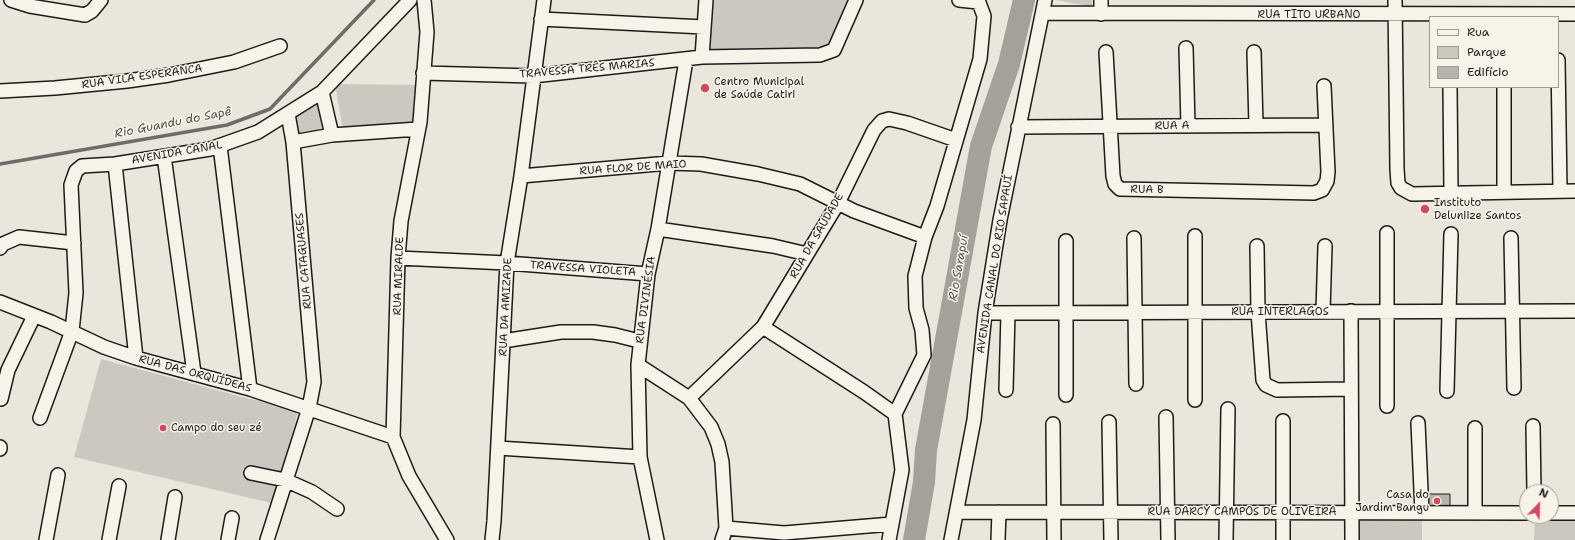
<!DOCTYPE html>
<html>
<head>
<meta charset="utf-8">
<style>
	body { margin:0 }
	#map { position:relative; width:1575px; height:540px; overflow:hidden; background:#eae6dc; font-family:"Shantell Sans",sans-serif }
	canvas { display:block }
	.legend { position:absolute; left:1429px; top:16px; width:130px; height:72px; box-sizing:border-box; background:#f7f3e8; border:1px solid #9f9d96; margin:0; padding:5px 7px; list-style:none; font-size:12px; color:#1c1c1c }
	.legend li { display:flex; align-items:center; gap:8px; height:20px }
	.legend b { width:20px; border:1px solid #9f9d96 }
	.north { position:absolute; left:1519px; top:484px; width:40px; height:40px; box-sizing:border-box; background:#f7f3e8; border:1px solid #9f9d96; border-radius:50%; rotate:23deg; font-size:11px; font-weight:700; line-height:16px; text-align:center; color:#1c1c1c }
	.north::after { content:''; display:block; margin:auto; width:14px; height:18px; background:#d1495b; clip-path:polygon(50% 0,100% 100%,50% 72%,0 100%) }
</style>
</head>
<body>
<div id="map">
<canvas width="1575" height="540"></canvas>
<ul class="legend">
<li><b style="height:5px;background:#f7f3e8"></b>Rua</li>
<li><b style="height:11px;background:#ccc8c0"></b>Parque</li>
<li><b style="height:11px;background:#b6b4ac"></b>Edifício</li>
</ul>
<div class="north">N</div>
</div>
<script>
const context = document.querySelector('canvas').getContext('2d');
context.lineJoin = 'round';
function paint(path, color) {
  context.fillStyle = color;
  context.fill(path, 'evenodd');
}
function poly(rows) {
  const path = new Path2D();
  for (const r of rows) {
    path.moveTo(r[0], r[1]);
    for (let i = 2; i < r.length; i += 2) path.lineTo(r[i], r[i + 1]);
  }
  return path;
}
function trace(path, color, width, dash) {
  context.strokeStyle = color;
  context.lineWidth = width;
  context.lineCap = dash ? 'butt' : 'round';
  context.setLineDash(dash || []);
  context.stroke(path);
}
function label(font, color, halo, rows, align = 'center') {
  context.font = font + ' "Shantell Sans",sans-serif';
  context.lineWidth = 3;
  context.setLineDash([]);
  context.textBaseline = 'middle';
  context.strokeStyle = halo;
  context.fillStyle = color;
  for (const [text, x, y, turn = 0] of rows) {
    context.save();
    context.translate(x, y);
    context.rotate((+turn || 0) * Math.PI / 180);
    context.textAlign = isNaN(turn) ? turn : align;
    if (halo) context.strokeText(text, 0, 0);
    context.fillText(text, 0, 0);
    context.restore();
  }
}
const green = poly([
	[709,0,855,0,835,43,819,54,706,55],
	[1056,0,1092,0,1092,7],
	[335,84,417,85,417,122,343,130],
	[321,99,324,132,296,140,296,110],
	[101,359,250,399,299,406,276,504,74,457],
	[1351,512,1422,513,1422,540,1352,540],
	[1575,513,1575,540,1534,540,1535,516]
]);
const stream = poly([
	[0,164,227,125,270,109,374,0]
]);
const river = poly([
	[914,540,924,482,926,450,981,146,1009,64,1024,0]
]);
const building = poly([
	[1424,494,1450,494,1450,509,1425,509,1424,494]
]);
const minor = poly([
	[11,0,30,6,85,15,92,11,101,0],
	[424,0,427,32,420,122,401,221,398,258,393,437,409,476,447,540],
	[959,0,978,2],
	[1395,0,1397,169,1398,183,1401,188,1412,194,1575,191],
	[1043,13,1575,14],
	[1101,14,1101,0],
	[541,19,704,27],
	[1186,48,1188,126],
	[1106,52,1113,176,1115,184,1120,189,1314,193,1322,190,1327,181,1328,172,1324,86],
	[1254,52,1256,125],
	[702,57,706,0],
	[1558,60,1560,190],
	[423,73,533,76,702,57,820,55,834,50,856,0],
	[1450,87,1451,192],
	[1504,87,1504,191],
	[0,91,55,88,127,81,169,75,234,62,280,46],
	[322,92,332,135],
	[1018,127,1326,125],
	[293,142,332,135,418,129],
	[220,146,250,389],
	[164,156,194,373],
	[115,164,136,358],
	[521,176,669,163,701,164,758,174,800,184,854,211,925,237],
	[658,229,773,246,807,254],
	[1134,238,1136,384],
	[1511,238,1514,388],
	[1257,246,1258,312,1263,380,1266,385,1277,390,1351,389],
	[0,248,3,244,19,237,74,243],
	[398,258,507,263,648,274],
	[0,302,51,322,104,347,136,358,250,389,393,437],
	[1323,311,1325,246],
	[1351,311,1352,540],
	[985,313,1575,311],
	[763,327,864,392,895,414],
	[503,341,561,332,593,332,615,335,639,341],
	[638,365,689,398,711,427,718,444,722,462,726,528],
	[1006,390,1008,313],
	[1447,391,1451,234],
	[1066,395,1066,241],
	[689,398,763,327,838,203,874,130,882,121,889,119,907,123,956,140],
	[1,399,8,370,34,316],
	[1195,400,1195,236],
	[1387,406,1387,233],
	[1166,417,1168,540],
	[40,418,72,331,76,293,71,185,76,171,82,166,115,164,210,149,258,132,322,92,410,0],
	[1109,422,1111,540],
	[1418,423,1422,513],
	[1053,424,1054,540],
	[1533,426,1534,492],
	[1475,428,1475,513],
	[498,448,640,457],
	[0,449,0,447],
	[251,473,285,480,312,492,337,509],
	[957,512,1527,513],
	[1551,513,1575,513],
	[46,540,58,475],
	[109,540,119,486],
	[168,540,175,497],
	[228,540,232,518],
	[267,540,309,408,314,382,293,142,288,114],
	[492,540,494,521,507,263,521,176,544,0],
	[657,540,640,457,638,365,648,274,658,229,686,60],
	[722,540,726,528,784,533,892,524],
	[889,540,902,470,895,414,924,355,922,330,916,308,915,276,925,237,937,206,980,59,984,16,978,0],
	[951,540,974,420,985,313,1000,220,1045,0],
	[998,540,999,512],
	[1226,540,1228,409],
	[1283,540,1283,421]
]);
const markers = [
	[705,88,5,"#d1495b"],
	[1425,209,5,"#d1495b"],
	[163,428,4,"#d1495b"],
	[1437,501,4,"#d1495b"]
];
const streetNames = [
	["RUA TITO URBANO",1309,15],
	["TRAVESSA TRÊS MARIAS",587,69,-5],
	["RUA VILA ESPERANCA",142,77,-8],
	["RUA A",1172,126,-1],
	["AVENIDA CANAL",177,153,-10],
	["RUA FLOR DE MAIO",633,168,-4],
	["RUA B",1147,190,1],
	["RUA DA SAUDADE",817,236,-60],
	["RUA CATAGUASES",304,261,-95],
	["AVENIDA CANAL DO RIO SAPAUÍ",995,264,-81],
	["TRAVESSA VIOLETA",583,269,4],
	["RUA MIRALDE",399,276,-88],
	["RUA DIVINÉSIA",646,300,-82],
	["RUA DA AMIZADE",506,307,-87],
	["RUA INTERLAGOS",1280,312],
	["RUA DAS ORQUÍDEAS",195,374,15],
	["RUA DARCY CAMPOS DE OLIVEIRA",1242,512]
];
const poiNames = [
	["Centro Municipal",714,82],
	["de Saúde Catiri",714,95],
	["Instituto",1434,203],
	["Deluniize Santos",1434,216],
	["Campo do seu zé",171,428],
	["Casa do",1429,495,"right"],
	["Jardim Bangu",1429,508,"right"]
];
const waterNames = [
	["Rio Guandu do Sapê",173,123,-11],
	["Rio Sarapuí",959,268,-80]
];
paint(green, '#ccc8c0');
trace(stream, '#6d6c68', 3.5);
trace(river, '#a3a19a', 22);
paint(building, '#b6b4ac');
trace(building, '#1c1c1c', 1);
trace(minor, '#1c1c1c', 16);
trace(minor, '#f7f3e8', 13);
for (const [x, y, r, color] of markers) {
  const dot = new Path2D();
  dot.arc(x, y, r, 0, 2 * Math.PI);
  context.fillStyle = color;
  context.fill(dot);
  trace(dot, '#f7f3e8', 1.5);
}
label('11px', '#1c1c1c', '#f7f3e8', streetNames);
label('11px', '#1c1c1c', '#f7f3e8', poiNames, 'left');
label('italic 12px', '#52514e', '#f7f3e8', waterNames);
</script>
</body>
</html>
